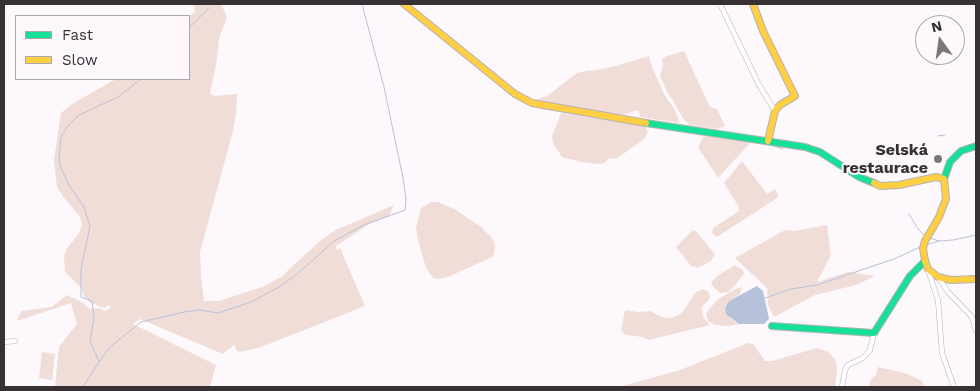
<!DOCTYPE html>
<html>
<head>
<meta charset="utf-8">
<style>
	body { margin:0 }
	#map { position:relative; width:980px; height:391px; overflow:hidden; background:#fdf8fb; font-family:"Work Sans",sans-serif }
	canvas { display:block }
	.frame { position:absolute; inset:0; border:5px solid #373136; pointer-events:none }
	.legend { position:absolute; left:15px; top:15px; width:175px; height:65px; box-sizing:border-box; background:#fef7fc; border:1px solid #aea8ad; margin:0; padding:6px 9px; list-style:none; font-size:15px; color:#373136 }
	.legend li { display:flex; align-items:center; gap:10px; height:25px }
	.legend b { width:25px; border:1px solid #aea8ad }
	.north { position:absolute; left:915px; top:15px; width:50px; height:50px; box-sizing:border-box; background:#fef7fc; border:1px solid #aea8ad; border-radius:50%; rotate:346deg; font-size:14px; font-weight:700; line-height:20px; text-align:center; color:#373136 }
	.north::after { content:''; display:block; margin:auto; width:18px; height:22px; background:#7c777b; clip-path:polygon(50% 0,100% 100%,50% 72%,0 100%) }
</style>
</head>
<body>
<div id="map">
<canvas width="980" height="391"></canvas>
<div class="frame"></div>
<ul class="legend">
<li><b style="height:6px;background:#16e098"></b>Fast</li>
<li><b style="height:6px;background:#ffcf43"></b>Slow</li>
</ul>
<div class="north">N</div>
</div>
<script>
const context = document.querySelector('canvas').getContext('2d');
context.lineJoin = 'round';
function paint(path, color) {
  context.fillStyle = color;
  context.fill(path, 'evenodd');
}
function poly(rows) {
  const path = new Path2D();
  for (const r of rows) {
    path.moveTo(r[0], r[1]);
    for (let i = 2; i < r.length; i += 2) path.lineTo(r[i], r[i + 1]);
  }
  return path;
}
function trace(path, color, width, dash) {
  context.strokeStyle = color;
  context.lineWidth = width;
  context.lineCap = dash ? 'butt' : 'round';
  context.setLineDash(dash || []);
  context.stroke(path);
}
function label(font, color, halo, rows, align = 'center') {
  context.font = font + ' "Work Sans",sans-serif';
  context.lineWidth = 4;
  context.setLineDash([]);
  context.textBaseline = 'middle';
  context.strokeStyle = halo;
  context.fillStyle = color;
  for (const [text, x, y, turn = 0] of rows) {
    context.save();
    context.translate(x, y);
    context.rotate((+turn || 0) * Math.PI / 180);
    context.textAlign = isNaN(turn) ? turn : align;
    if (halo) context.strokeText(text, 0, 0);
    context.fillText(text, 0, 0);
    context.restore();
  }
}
const green = poly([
	[194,4,221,4,227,17,219,39,216,65,210,94,214,96,237,94,236,114,233,131,200,252,201,275,204,301,219,301,262,287,281,277,321,240,336,230,394,205,389,216,371,223,336,246,337,250,340,248,365,306,261,347,240,352,237,351,234,345,223,354,140,319,133,324,216,365,210,387,55,387,59,347,77,324,71,303,17,321,19,315,22,311,52,307,67,295,83,303,90,309,99,308,105,311,111,307,109,305,104,308,98,306,89,302,84,296,81,288,65,272,64,256,66,250,79,233,82,224,79,215,64,198,57,187,54,160,61,113,72,104,116,79,189,79,189,18,195,11],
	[684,51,710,107,717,109,725,126,717,129,690,125,684,120,672,99,667,92,660,76,663,65,662,59,667,56],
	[649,56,652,67,665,96,674,108,680,123,640,117,639,112,637,110,623,115,541,103,535,100,547,96,577,73,590,70,591,71,616,66],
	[561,113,642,125,645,126,648,132,644,139,619,157,616,159,609,158,604,163,598,164,582,162,562,157,553,143,552,136],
	[704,136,726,139,750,143,718,178,698,147],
	[742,161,767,194,775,189,778,195,777,198,717,237,712,233,713,228,739,211,739,207,724,183],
	[431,202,438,202,456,210,481,227,493,239,495,246,494,254,492,257,448,277,437,279,433,278,426,268,418,240,416,228,421,208],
	[827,225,831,255,817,282,848,272,875,276,856,285,815,295,774,317,768,305,767,288,735,258,785,230,794,231],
	[693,230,697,232,715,255,711,261,698,268,691,266,676,247],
	[735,265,743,270,744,274,729,292,720,293,714,288,711,282,716,277],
	[742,287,740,294,729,301,725,308,731,319,739,324,728,326,715,325,708,321,706,313,717,300,735,289],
	[703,289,708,291,710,296,709,300,702,306,702,309,703,317,710,325,649,340,643,337,626,335,621,331,625,310,638,312,650,311,661,317,672,318,682,313,696,292],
	[748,343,753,344,765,361,772,361,817,348,829,352,836,361,837,371,835,387,619,387,680,370],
	[42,352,55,354,52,380,39,378],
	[878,367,908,374,922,381,924,387,869,387,870,380,876,375]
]);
const water = poly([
	[757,286,763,291,769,319,764,324,739,324,726,314,725,308,729,301]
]);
const stream = poly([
	[189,28,209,8],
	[938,136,945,135],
	[774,146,783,149],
	[909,214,918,229,924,235],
	[930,238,939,241,953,240,976,235],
	[926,245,939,241],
	[765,298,791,289,817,285,894,259,920,247],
	[99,362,110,347,141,322,184,312,199,310,218,313,251,302,277,288,296,275,334,241,364,225,405,210,406,199,403,178,384,87,362,4],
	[83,387,99,362,90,341,94,318,92,301,81,297,81,269,90,226,84,207,69,185,61,168,59,159,61,137,67,127,79,115,118,97,141,79]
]);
const street = poly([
	[720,4,759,85,775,111],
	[928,270,938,300,942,353,954,387],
	[938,277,948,292,972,317,976,331],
	[4,342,15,341],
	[842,387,845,370,848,365,863,358,870,350,874,333]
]);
const fast = poly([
	[646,123,805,147,820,152,859,177,874,183],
	[944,179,950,162,961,151,976,146],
	[772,326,874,333,910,276,925,261]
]);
const slow = poly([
	[404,4,515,94,532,103,646,123],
	[753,4,763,31,795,96,780,105,775,111,768,141],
	[874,183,880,186,899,185,936,177,944,179,946,199,939,217,925,241,923,248,925,261,928,269,938,277,951,280,976,279]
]);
const markers = [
	[938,159,5,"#7c777b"]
];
const poiNames = [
	["Selská",928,150],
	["restaurace",928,168]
];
paint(green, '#f1ddd8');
paint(water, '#b6c1dc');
trace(stream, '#b6c1dc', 1);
trace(street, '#b6b1b4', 5.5);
trace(fast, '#b6b1b4', 8);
trace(slow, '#b6b1b4', 8);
trace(street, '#fffefe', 4.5);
trace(fast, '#16e098', 6);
trace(slow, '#ffcf43', 6);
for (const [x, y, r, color] of markers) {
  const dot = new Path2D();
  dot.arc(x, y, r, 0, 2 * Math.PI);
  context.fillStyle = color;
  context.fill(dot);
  trace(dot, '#fef7fc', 2);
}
label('bold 16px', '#373136', '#fef7fc', poiNames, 'right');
</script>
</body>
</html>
